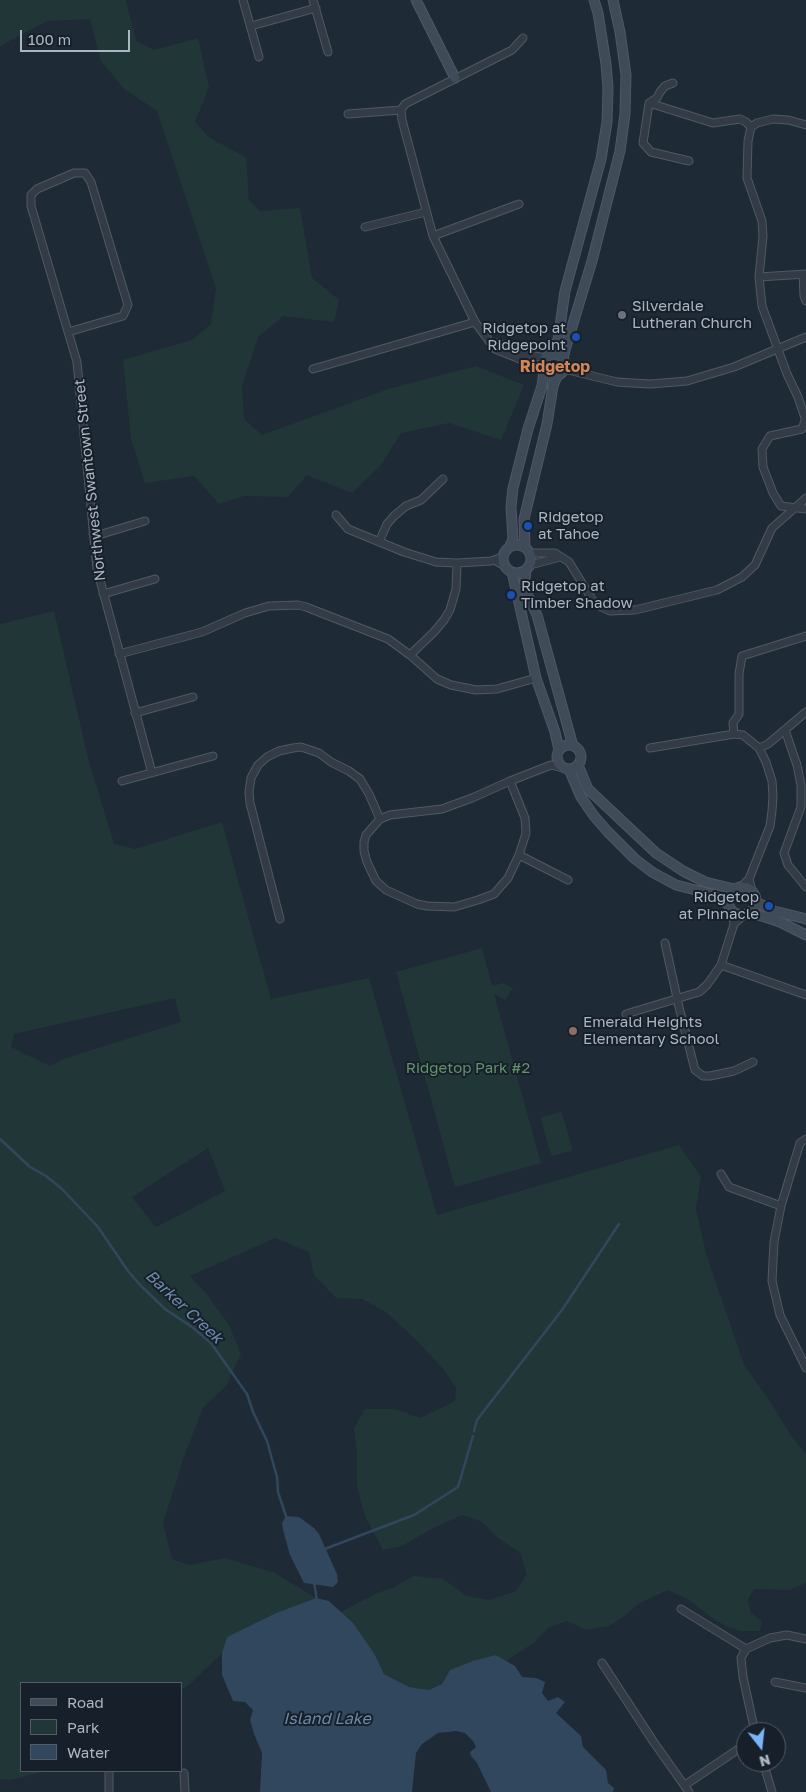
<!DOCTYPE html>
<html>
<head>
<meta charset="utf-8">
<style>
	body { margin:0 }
	#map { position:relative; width:806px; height:1792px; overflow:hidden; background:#1e2a35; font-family:"Golos Text",sans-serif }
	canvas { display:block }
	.legend { position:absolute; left:20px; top:1682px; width:162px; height:90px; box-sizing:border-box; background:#17202a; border:1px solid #525c67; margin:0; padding:6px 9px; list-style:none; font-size:15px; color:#abb6c3 }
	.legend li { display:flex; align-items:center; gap:10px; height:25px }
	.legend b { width:25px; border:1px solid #525c67 }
	.north { position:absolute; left:736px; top:1722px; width:50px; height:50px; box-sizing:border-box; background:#17202a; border:1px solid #525c67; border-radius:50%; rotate:164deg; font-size:14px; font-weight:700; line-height:20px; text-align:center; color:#abb6c3 }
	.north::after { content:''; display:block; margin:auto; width:18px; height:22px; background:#7ab4f9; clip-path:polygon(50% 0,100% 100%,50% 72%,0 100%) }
	.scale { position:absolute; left:20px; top:30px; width:110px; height:22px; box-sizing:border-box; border:2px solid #abb6c3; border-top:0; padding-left:6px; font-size:15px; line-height:18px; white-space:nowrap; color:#abb6c3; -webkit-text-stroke:4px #17202a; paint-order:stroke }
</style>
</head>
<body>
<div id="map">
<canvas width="806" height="1792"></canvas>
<ul class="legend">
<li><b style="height:6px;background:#404b59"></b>Road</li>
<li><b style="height:14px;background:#213737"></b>Park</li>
<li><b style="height:14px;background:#31475d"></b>Water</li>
</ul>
<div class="north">N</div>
<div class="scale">100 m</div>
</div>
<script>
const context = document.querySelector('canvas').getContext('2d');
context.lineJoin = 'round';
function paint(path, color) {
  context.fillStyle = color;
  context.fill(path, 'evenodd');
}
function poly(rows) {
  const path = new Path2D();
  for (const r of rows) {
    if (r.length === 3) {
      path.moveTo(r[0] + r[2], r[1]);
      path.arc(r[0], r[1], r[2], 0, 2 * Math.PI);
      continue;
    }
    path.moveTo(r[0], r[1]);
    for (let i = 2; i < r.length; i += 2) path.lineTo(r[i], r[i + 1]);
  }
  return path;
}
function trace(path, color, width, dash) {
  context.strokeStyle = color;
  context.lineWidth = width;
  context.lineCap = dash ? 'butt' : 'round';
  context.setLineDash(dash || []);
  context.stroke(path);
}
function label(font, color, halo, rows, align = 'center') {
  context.font = font + ' "Golos Text",sans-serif';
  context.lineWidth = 4;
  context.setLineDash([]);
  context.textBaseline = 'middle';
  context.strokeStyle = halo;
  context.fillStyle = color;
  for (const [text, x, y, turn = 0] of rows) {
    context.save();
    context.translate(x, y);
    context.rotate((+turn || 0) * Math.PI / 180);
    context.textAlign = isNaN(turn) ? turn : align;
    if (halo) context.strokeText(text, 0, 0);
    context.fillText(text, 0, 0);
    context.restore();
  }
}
const green = poly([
	[0,0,126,0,136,41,154,50,198,38,209,87,195,122,210,138,246,157,249,200,260,211,300,208,312,278,339,300,334,322,283,316,258,337,242,386,244,419,262,435,388,389,476,366,524,385,501,440,449,423,401,433,381,465,352,493,307,475,288,497,244,496,219,504,194,476,145,483,131,439,123,360,192,340,211,324,216,288,157,111,124,89,101,61,90,19,47,21,0,46],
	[54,611,88,758,114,844,135,849,222,822,271,999,369,978,437,1215,679,1145,701,1177,696,1209,706,1253,744,1365,771,1403,791,1436,806,1454,806,1583,789,1590,754,1589,748,1600,751,1613,762,1621,760,1631,739,1631,724,1625,712,1618,691,1601,668,1590,640,1603,624,1616,609,1626,586,1630,567,1621,548,1628,535,1642,506,1661,496,1655,450,1670,442,1684,429,1690,409,1687,384,1674,374,1653,353,1623,341,1612,375,1594,394,1587,414,1576,443,1579,467,1596,489,1600,516,1591,527,1574,520,1553,497,1537,482,1522,463,1515,433,1528,402,1546,383,1550,365,1516,357,1486,357,1452,354,1428,365,1409,395,1409,420,1418,455,1401,456,1388,445,1371,417,1341,386,1312,362,1299,336,1298,314,1275,309,1252,275,1238,190,1276,205,1292,229,1325,241,1354,226,1386,203,1408,185,1454,163,1523,172,1559,189,1565,225,1558,275,1573,316,1598,276,1613,227,1637,222,1653,190,1684,181,1690,181,1683,21,1683,21,1771,45,1771,11,1780,0,1779,0,624],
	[175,998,181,1022,66,1058,50,1066,11,1047,14,1034],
	[208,1148,225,1191,156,1227,132,1197],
	[482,948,492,986,503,983,513,988,505,1000,494,994,541,1163,455,1187,396,972],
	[560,1112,562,1113,572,1148,571,1151,553,1156,551,1155,541,1119,542,1117]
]);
const water = poly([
	[286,1516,299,1517,314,1528,319,1534,337,1574,338,1582,333,1587,304,1583,290,1555,283,1530,282,1523],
	[316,1598,329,1601,353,1623,374,1653,384,1674,409,1687,429,1690,442,1684,450,1670,473,1661,496,1655,515,1666,522,1677,536,1678,545,1682,542,1693,548,1701,558,1697,565,1702,556,1713,581,1736,583,1747,606,1770,608,1783,614,1788,613,1792,491,1792,477,1763,471,1756,470,1752,476,1747,473,1741,465,1733,456,1731,438,1733,422,1744,416,1753,412,1792,260,1792,262,1753,254,1734,250,1720,253,1710,245,1702,233,1701,222,1675,222,1653,227,1637,276,1613]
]);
const stream = poly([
	[0,1139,30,1167,46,1176,62,1189,98,1227,128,1271,141,1286,165,1309,192,1327,211,1343,247,1394,253,1412,267,1441,277,1477,278,1492,287,1519],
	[474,1431,477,1420,562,1310,619,1224],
	[322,1550,414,1515,458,1487,473,1436],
	[314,1582,317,1601]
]);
const street = poly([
	[243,0,259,57],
	[313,0,328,52],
	[251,26,316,8],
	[523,38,512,50,405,104,401,110,402,120,433,236,475,322,495,349,542,368],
	[673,83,665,86,660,92,657,98,649,103,643,143,651,152,689,161],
	[649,103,713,123,740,119,746,122,751,127],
	[348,114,401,110],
	[751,127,748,141,747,178,762,221,763,236,759,277,762,306,787,374,798,397,806,421],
	[751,127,757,123,773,119,788,120,806,125],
	[365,227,426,212],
	[433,236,519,204],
	[803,275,804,296,806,301],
	[759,277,806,274],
	[68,332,123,316,128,305,91,182,85,173,74,173,37,189,31,195,31,206,66,325,77,362,97,569,152,773],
	[492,344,498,343,525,354,545,358],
	[313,369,475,322],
	[564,369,617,382,632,383,651,384,687,381,734,367,806,337],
	[806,418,802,429,770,436,762,449,763,467,773,493,781,506,806,509],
	[336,515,348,529,404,552,436,562,457,563,491,561,503,557],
	[93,534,102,534,145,521],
	[379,542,387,524,394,516,406,506,421,500,443,479],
	[530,553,555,553,569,562,595,604,610,611,635,610,717,590,742,577,755,565,772,528,806,498],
	[496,561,505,566],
	[530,565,560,557],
	[103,594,155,579],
	[119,654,202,632,245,613,269,606,298,605,306,607,388,639,410,655,437,679,451,685,476,690,497,689,536,678],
	[410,655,434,632,444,620,450,610,456,589,457,563],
	[135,713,193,697],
	[785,730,797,765,801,785,801,807,784,853,788,865,806,887],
	[734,734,733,723,739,714,739,674,742,656,806,636],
	[650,748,734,734,743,735,759,748,768,744,806,712],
	[122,781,213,756],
	[510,781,525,818,526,833,519,855,508,878,494,894,478,900,454,907,427,906,417,904,386,890,376,881,367,862,364,851,364,842,366,835,380,819,390,815,442,809,472,798,510,781,551,765,563,768],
	[519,855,568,880],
	[749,879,752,892],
	[741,887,749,879,770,826,772,811,773,796,772,781,766,762,759,748],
	[280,919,250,803,249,792,251,778,258,765,267,757,279,751,293,748,301,747,319,753,331,762,349,771,360,779,369,794,380,819],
	[734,924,744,915],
	[665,943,679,1007,695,1070,703,1076,710,1076,734,1071,753,1062],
	[721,965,806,995],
	[626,1014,699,992,707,985,721,965,734,924,732,911],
	[806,1139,800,1143,781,1206,774,1242,772,1281,780,1315,806,1368],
	[721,1174,729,1187,781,1206],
	[681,1609,746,1649],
	[602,1663,653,1741,689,1792],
	[775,1682,806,1688],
	[755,1732,743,1677,741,1658,746,1649,770,1638,787,1635,806,1639],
	[763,1762,772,1792],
	[109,1771,109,1792],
	[184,1773,185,1792],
	[685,1785,746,1744]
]);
const secondary = poly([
	[416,0,455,78],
	[554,365,11],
	[550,354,558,340,565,291,601,159,607,122,608,88,606,64,598,13,594,0],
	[563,359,565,350,592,261,620,151,625,114,626,75,620,32,613,0],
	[517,559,14],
	[510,546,513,539,511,507,513,488,528,429,542,386,544,371],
	[525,547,524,519,547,424,553,386,557,376],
	[526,570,524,587,537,615,573,746],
	[512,572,536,678,555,732,559,750],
	[569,757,12],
	[578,765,588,789,656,853,683,871,705,882,734,889],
	[569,769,581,797,594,816,608,832,635,859,652,872,676,885,711,894,728,904],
	[742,901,14],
	[756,902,774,911,806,919],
	[748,913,765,917,780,922,806,935]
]);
const markers = [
	[622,315,5,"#6b7280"],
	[576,337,5,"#1a4fb4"],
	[528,526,5,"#1a4fb4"],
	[511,595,5,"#1a4fb4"],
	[769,906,5,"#1a4fb4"],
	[573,1031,5,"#8d6e63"]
];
const poiNames = [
	["Silverdale",632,306],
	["Lutheran Church",632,323],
	["Ridgetop at",566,328,"right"],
	["Ridgepoint",566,345,"right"],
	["Ridgetop",538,517],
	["at Tahoe",538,534],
	["Ridgetop at",521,586],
	["Timber Shadow",521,603],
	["Ridgetop",759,897,"right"],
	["at Pinnacle",759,914,"right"],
	["Emerald Heights",583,1022],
	["Elementary School",583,1039]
];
const streetNames = [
	["Northwest Swantown Street",90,480,-96]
];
const parkNames = [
	["Ridgetop Park #2",468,1068]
];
const neighbourhoodNames = [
	["Ridgetop",555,367]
];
const waterNames = [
	["Barker Creek",184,1307,43],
	["Island Lake",327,1719]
];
paint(green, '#213737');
paint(water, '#31475d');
trace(stream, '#31475d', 2.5);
trace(street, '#4f5964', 9);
trace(secondary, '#4f5964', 11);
trace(street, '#323b46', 7);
trace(secondary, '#404b59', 9);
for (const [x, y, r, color] of markers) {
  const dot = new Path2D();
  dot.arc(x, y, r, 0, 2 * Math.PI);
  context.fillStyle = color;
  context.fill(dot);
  trace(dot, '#17202a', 2);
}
label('15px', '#abb6c3', '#17202a', poiNames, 'left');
label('15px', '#abb6c3', '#17202a', streetNames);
label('15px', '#63936b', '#17202a', parkNames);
label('bold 16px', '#d48455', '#17202a', neighbourhoodNames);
label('italic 16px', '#6b89a9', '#17202a', waterNames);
</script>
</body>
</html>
